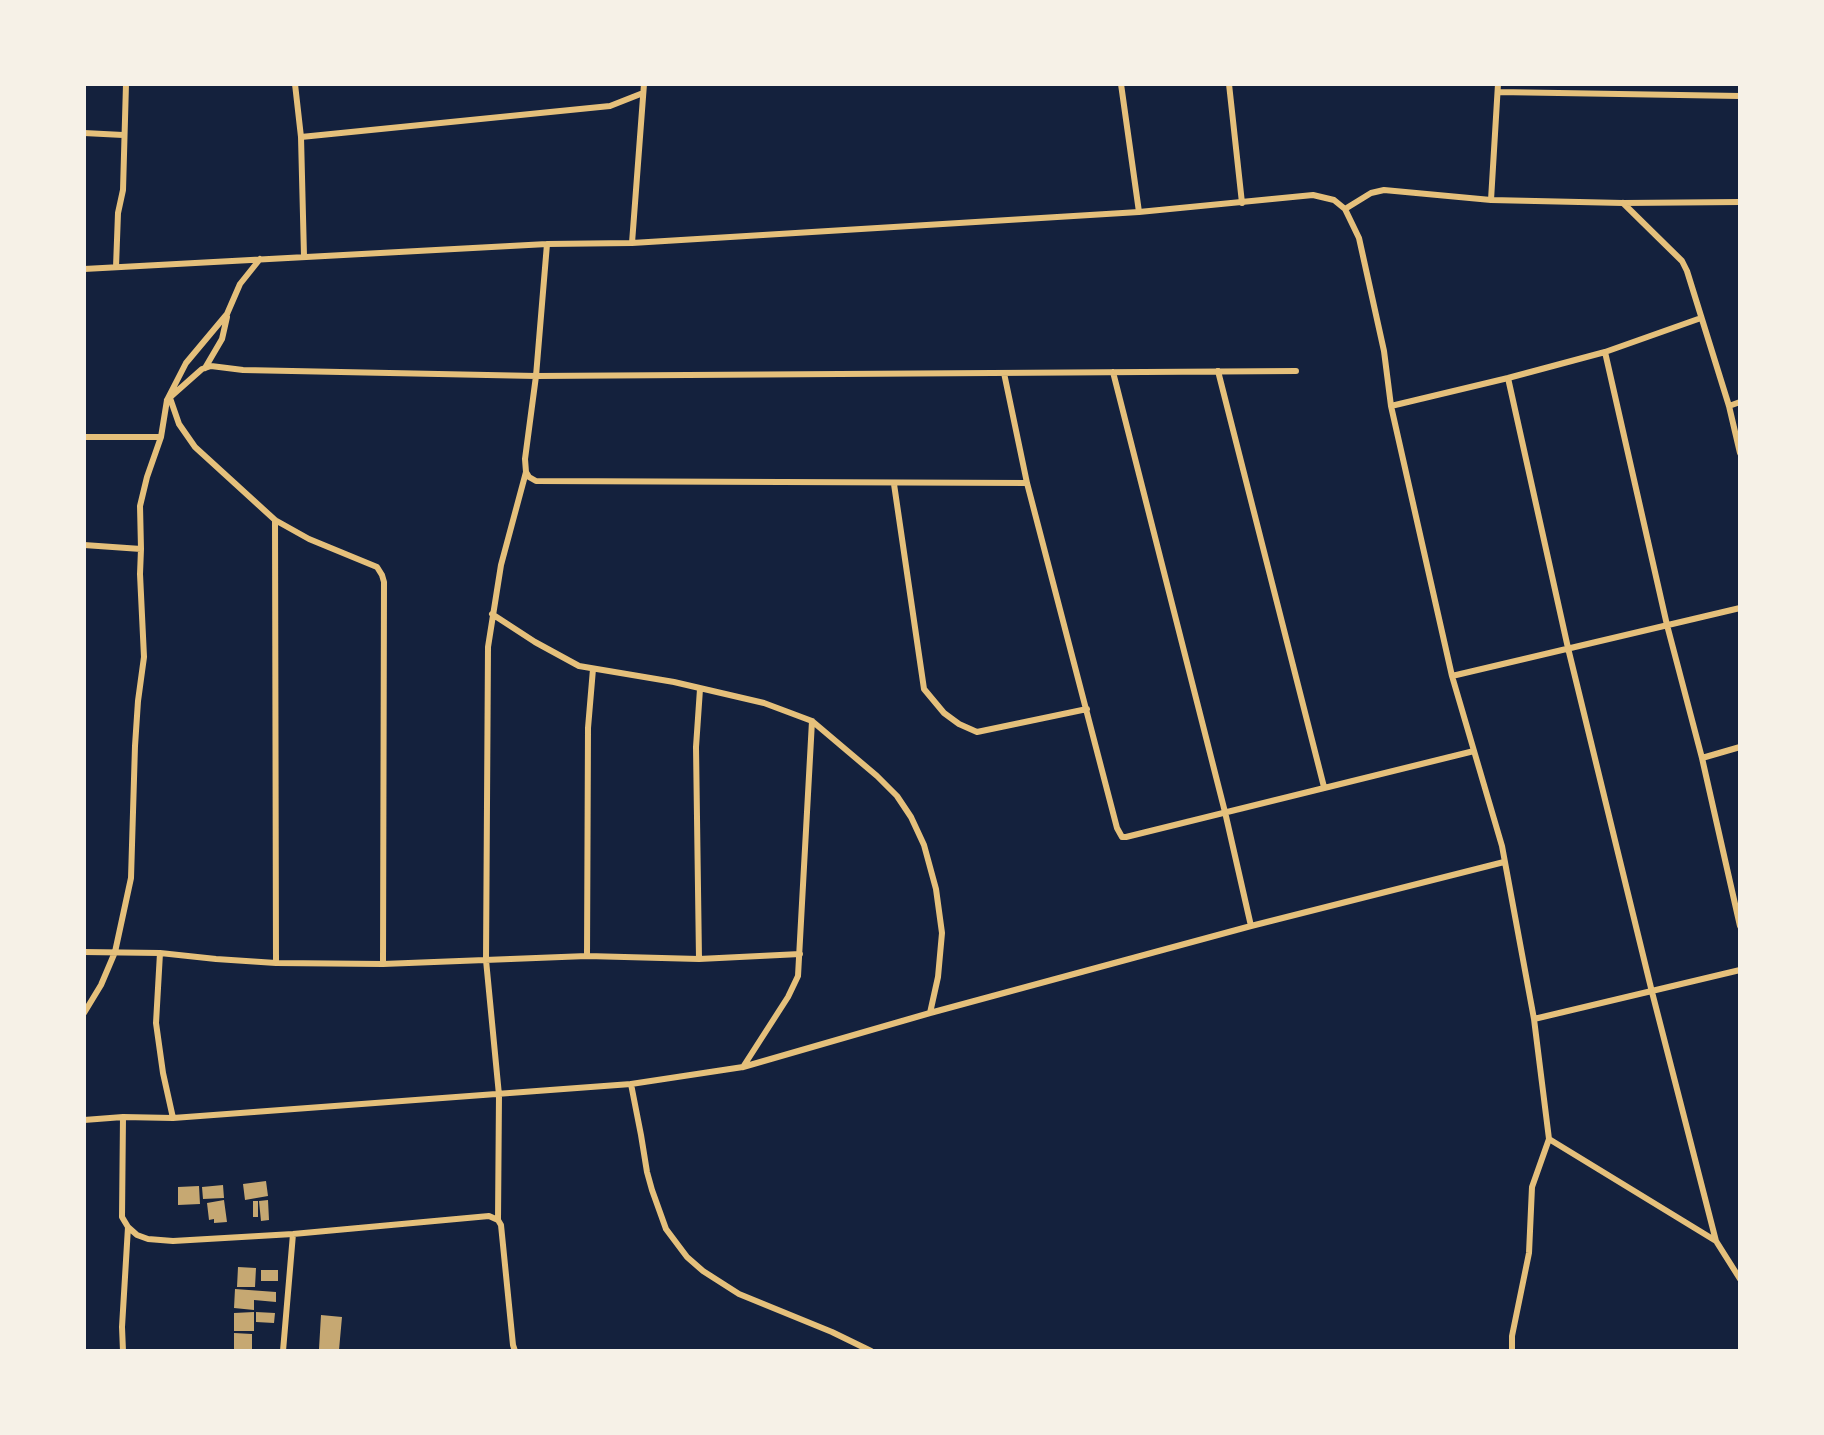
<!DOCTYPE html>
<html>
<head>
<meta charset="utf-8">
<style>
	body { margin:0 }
	#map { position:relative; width:1824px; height:1435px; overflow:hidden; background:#14213d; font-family:Arial,sans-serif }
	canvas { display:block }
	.frame { position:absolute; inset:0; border:86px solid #f6f1e7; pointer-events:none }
</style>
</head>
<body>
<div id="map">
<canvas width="1824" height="1435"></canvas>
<div class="frame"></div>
</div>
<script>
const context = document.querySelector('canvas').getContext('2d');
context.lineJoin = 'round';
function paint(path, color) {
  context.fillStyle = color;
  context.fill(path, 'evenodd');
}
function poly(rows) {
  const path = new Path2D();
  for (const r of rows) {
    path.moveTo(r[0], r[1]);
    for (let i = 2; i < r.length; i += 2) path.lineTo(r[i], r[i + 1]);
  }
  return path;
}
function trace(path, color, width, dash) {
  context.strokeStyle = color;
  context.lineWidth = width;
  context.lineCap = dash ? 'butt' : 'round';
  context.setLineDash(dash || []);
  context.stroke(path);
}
const building = poly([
	[266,1181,268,1196,245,1200,243,1184],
	[223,1185,224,1198,203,1199,202,1187],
	[199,1186,200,1204,178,1205,178,1187],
	[224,1200,227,1222,214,1223,214,1219,209,1220,207,1203],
	[268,1200,269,1220,261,1221,259,1201],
	[253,1201,258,1201,258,1217,253,1217],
	[238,1267,256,1268,255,1287,237,1287],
	[261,1270,278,1270,278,1281,261,1281],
	[235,1289,276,1292,276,1302,254,1300,254,1310,234,1308],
	[254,1312,254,1331,234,1331,234,1313],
	[256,1312,275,1313,274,1323,256,1322],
	[321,1315,342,1317,339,1350,319,1349],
	[234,1333,252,1334,252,1351,234,1351]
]);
const minor = poly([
	[295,84,301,137,304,256],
	[1121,84,1139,212],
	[1229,84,1242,203],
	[1498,92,1740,96],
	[84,133,123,135],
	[301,137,610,106,643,93],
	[1491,200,1498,84],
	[1623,203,1682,261,1687,271,1729,406,1740,453],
	[1345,209,1371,193,1384,190,1491,200,1623,203,1740,202],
	[632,243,644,84],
	[547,244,536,376,525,459,526,472,529,477,536,481,1027,483],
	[116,267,118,213,123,190,126,84],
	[84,269,547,244,632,243,1139,212,1313,195,1334,200,1345,209,1359,238,1384,351,1391,406,1452,676,1502,846,1534,1019,1549,1139,1532,1187,1529,1253,1512,1336,1512,1351],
	[1605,352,1667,625,1702,758,1740,926],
	[205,368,222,339,227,317],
	[1218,371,1324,787],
	[1113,372,1225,812,1251,926],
	[1004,373,1027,483,1117,828,1122,837,1126,837,1474,751],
	[1508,378,1568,648,1652,992,1716,1241],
	[170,398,179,424,195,447,275,520,309,539,377,567,382,575,384,582,383,964],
	[167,400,202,369,211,366,243,370,536,376,1296,371],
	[1391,406,1508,378,1605,352,1701,318],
	[1729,406,1740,402],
	[84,437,161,437],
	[894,484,924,689,944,713,959,724,977,732,1087,709],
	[275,520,276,963],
	[84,545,141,549,140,506,147,477,161,437,167,400,186,363,227,314,240,284,260,259],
	[492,614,535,642,579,666,674,682,764,703,812,721,877,776,897,796,911,817,924,845,936,889,942,933,938,977,930,1013],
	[1452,676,1740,608],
	[1702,758,1740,747],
	[84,952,160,953,216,959,276,963,383,964,587,956,699,959,800,954],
	[160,953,156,1023,163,1073,173,1118],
	[587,956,588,728,593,669],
	[699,959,696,747,700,689],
	[84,1013,101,985,115,952,131,878,135,746,138,701,144,657,140,574,141,549],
	[1534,1019,1740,970],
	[743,1067,788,997,798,976,812,721],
	[631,1084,641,1135,647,1172,652,1190,666,1229,687,1257,703,1271,739,1294,832,1332,871,1351],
	[123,1117,122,1217,128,1227,137,1235,148,1239,173,1241,293,1234,489,1216,498,1220],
	[84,1120,123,1117,173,1118,631,1084,743,1067,930,1013,1251,926,1504,862],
	[1549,1139,1716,1241,1740,1279],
	[123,1351,122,1327,128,1227],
	[283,1351,293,1234],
	[515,1351,513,1345,501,1225,498,1220,499,1095,486,960,488,647,501,565,526,472]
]);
paint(building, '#c6a872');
trace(minor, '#e5c07b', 6);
</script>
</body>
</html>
